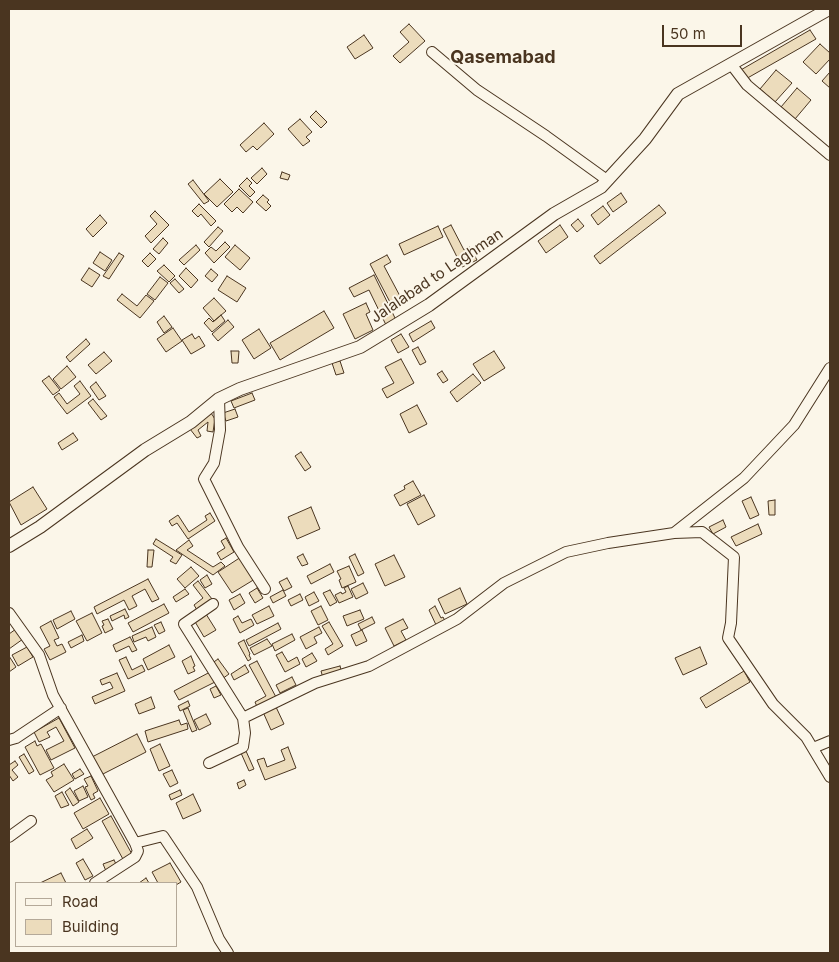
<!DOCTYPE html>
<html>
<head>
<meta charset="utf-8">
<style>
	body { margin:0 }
	#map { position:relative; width:839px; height:962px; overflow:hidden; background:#fbf6e9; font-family:Inter,sans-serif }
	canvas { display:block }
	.frame { position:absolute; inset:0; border:10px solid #4a3520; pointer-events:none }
	.legend { position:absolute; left:15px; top:882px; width:162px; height:65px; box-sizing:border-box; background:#fbf6e9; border:1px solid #b4a999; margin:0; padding:6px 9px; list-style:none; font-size:15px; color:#4a3520 }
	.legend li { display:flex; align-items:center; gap:10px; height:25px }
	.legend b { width:25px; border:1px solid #b4a999 }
	.scale { position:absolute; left:662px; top:25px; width:80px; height:22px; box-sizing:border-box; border:2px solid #4a3520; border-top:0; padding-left:6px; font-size:15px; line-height:18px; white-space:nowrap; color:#4a3520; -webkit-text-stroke:4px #fbf6e9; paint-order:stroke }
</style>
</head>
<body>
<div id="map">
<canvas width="839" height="962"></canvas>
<div class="frame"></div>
<ul class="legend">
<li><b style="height:6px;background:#fbf6e9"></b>Road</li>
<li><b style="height:14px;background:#ecdcbc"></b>Building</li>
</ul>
<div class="scale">50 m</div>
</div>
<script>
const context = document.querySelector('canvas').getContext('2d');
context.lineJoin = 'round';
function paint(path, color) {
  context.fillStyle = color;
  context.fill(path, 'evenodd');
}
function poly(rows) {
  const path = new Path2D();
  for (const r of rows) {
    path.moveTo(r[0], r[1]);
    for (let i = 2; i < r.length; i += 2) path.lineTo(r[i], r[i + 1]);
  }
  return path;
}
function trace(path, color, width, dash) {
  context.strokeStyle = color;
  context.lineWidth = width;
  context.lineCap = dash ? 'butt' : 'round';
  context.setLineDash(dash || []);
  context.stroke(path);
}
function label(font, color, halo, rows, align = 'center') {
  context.font = font + ' Inter,sans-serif';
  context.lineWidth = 4;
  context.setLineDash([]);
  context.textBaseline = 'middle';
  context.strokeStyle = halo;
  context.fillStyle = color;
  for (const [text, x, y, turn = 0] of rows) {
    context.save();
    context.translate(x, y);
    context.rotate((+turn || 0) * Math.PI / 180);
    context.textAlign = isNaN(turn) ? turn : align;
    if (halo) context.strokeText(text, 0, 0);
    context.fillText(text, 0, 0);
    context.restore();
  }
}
const building = poly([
	[409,24,425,41,400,63,393,56,409,42,400,32,409,24],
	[810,30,816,39,744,80,739,71,810,30],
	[364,35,373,48,355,59,347,47,364,35],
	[820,44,830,53,830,59,816,74,803,62,820,44],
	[776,70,792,83,775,102,760,89,776,70],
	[830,72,830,88,822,81,830,72],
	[797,88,811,100,795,119,781,107,797,88],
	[316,111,327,122,321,128,310,117,316,111],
	[300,119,312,132,306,137,310,141,303,146,288,129,300,119],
	[264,123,274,134,257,150,253,146,246,152,240,145,264,123],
	[262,168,267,174,257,184,251,178,262,168],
	[282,172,290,175,288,180,280,178,282,172],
	[247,178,252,183,249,186,255,192,250,197,239,186,247,178],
	[220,179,233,192,217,207,204,194,220,179],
	[193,180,209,201,204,204,188,184,193,180],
	[239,189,253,202,243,213,237,207,232,212,224,204,239,189],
	[621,193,627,202,613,212,607,203,621,193],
	[263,195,269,200,267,202,271,206,266,211,256,202,263,195],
	[199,204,216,221,211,226,201,214,198,217,192,211,199,204],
	[659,205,666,213,600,264,594,256,659,205],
	[603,206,610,215,598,225,591,215,603,206],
	[155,211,169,225,151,243,145,236,157,224,150,216,155,211],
	[100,215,107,223,93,237,86,229,100,215],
	[578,219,584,226,577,232,571,225,578,219],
	[451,225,464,250,470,247,477,260,462,267,443,229,451,225],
	[560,225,568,237,546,253,538,241,560,225],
	[438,226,443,237,404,255,399,244,438,226],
	[218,227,223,231,209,247,204,242,218,227],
	[163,238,168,243,159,254,153,249,163,238],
	[225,242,230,247,214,263,205,253,211,247,216,251,225,242],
	[196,245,200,250,184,265,179,260,196,245],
	[235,245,250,258,240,270,225,257,235,245],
	[100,252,112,260,105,271,93,263,100,252],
	[119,253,124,256,109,279,103,276,119,253],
	[150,253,156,259,148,267,142,261,150,253],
	[387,255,391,262,384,266,401,298,391,304,370,264,387,255],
	[164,265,175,276,169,282,157,271,164,265],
	[89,268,100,275,92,287,81,280,89,268],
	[186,268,198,280,191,288,179,276,186,268],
	[211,269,218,275,212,282,205,276,211,269],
	[374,275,396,320,386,325,369,290,354,297,349,288,374,275],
	[227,276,246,288,237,302,218,290,227,276],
	[160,277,168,283,155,300,147,294,160,277],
	[175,279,184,289,179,293,170,283,175,279],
	[122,294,137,306,146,295,154,301,140,318,117,300,122,294],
	[214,298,226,311,214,321,203,308,214,298],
	[366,303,370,312,366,314,373,330,355,339,343,314,366,303],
	[324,311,334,328,280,360,270,343,324,311],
	[221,315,225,321,212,332,204,323,209,318,213,322,221,315],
	[164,316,172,327,164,333,157,322,164,316],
	[228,320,234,327,218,341,212,334,228,320],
	[431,321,435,328,413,342,409,334,431,321],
	[173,328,182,341,166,352,157,339,173,328],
	[259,329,271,348,254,359,242,340,259,329],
	[192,334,195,339,199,336,205,346,191,354,182,340,192,334],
	[401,334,409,347,398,353,391,340,401,334],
	[86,339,90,344,70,362,66,357,86,339],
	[418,347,426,362,420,365,412,350,418,347],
	[231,351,239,351,238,363,232,363,231,351],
	[494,351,505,368,484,381,473,364,494,351],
	[104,352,112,361,96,374,88,365,104,352],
	[401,359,414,383,387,398,382,389,394,383,385,367,401,359],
	[340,361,344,373,336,375,332,363,340,361],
	[67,366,76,377,61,389,53,379,67,366],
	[442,371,448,380,443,383,437,374,442,371],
	[473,374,481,383,457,402,450,392,473,374],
	[49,376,60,390,53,395,42,381,49,376],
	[80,381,91,396,67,414,54,397,59,393,67,404,80,394,74,386,80,381],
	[96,382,106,396,99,400,90,387,96,382],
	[252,393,255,400,234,408,231,401,252,393],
	[93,399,107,416,101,420,88,403,93,399],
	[417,405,427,424,409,433,400,414,417,405],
	[235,409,238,417,226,421,223,413,235,409],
	[211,413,215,419,213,432,207,431,208,422,198,430,201,436,197,438,190,429,211,413],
	[73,433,78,440,62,450,58,443,73,433],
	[301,452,311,467,305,471,295,456,301,452],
	[413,481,421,495,400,506,394,495,405,489,404,486,413,481],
	[33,487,47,509,21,525,9,502,33,487],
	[424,495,435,516,418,525,407,504,424,495],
	[751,497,759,515,750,519,742,501,751,497],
	[775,500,775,515,769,515,768,501,775,500],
	[311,507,320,529,297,539,288,517,311,507],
	[210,513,215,521,188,539,177,523,172,526,169,521,178,515,189,532,207,520,205,516,210,513],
	[723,520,726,527,713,534,709,527,723,520],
	[758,524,762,534,736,546,731,537,758,524],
	[226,538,234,552,221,560,217,553,225,548,221,541,226,538],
	[156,539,182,555,176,564,170,561,173,557,153,544,156,539],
	[189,540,193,546,187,550,213,567,221,562,225,566,213,575,176,550,189,540],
	[148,550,154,550,152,567,147,567,148,550],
	[303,554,308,564,302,566,297,557,303,554],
	[355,554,364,573,358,576,349,557,355,554],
	[394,555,405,577,385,586,375,564,394,555],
	[241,557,255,579,232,593,218,572,241,557],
	[330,564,334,572,311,584,307,576,330,564],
	[349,566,356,582,342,588,339,580,341,579,337,571,349,566],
	[191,567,199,576,185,588,177,579,191,567],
	[207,575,212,584,205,588,200,580,207,575],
	[287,578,292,587,284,591,279,582,287,578],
	[148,579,159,599,152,602,145,589,132,596,137,606,129,610,124,600,97,614,94,607,148,579],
	[198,581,212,599,197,610,194,605,203,598,193,585,198,581],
	[363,583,368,593,356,599,351,589,363,583],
	[348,586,353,597,339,603,335,595,341,592,342,594,346,592,344,588,348,586],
	[257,588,263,598,255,603,249,593,257,588],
	[460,588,467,604,445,614,438,599,460,588],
	[185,589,189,594,176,602,173,597,185,589],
	[283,590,286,596,273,603,270,597,283,590],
	[330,590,337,602,330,606,323,593,330,590],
	[314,592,319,601,309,606,305,597,314,592],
	[240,594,245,603,234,610,229,600,240,594],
	[300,594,303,600,291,606,288,600,300,594],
	[164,604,169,613,133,632,128,623,164,604],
	[269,606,274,616,257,624,252,615,269,606],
	[321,606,328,620,318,625,311,611,321,606],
	[435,606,441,618,443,617,446,623,437,627,429,610,435,606],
	[125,609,129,617,125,619,124,615,112,621,110,616,125,609],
	[360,610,364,619,347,626,343,616,360,610],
	[71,611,75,619,57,629,53,620,71,611],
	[92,613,102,633,87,641,76,621,92,613],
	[206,614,216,630,204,637,194,620,206,614],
	[238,616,242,623,251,619,254,625,240,633,233,619,238,616],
	[372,617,375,623,361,630,358,624,372,617],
	[108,619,113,629,105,633,102,626,104,625,102,621,108,619],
	[403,619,408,628,401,631,406,640,394,646,385,628,403,619],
	[51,621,59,638,54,640,57,646,62,644,66,652,50,660,44,649,50,646,40,627,51,621],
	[161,622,165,631,159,634,154,625,161,622],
	[329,622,343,646,328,655,325,649,333,644,322,626,329,622],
	[278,623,281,629,249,646,246,640,278,623],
	[152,627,156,637,148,641,146,637,134,642,132,636,152,627],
	[319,627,322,633,314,637,317,643,306,649,300,637,319,627],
	[16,629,23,639,9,649,9,634,16,629],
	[362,630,367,641,356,646,351,635,362,630],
	[292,634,295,640,275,651,272,644,292,634],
	[82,635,84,641,71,648,68,642,82,635],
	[130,637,137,650,132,652,129,646,116,652,113,645,130,637],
	[267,639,272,646,254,655,250,648,267,639],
	[244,640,250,654,249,655,251,659,248,661,238,643,244,640],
	[169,645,175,657,148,670,143,659,169,645],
	[27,647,33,657,18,666,12,655,27,647],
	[700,647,707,664,683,675,675,658,700,647],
	[282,652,288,662,297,657,300,664,285,672,276,655,282,652],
	[312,653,317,661,306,667,302,659,312,653],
	[9,656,16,667,9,672,9,656],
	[191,656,195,666,193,667,195,671,188,674,182,661,191,656],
	[126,657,132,670,142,665,145,671,128,679,119,660,126,657],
	[218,659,229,674,222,679,211,664,218,659],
	[257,661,277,699,258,709,255,702,266,696,249,665,257,661],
	[245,665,249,672,234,680,231,674,245,665],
	[340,666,342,673,323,678,321,671,340,666],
	[212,671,217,681,179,700,174,691,212,671],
	[744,671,750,682,706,708,700,698,744,671],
	[117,673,125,691,95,704,92,697,113,688,110,682,102,685,100,680,117,673],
	[292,677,296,685,280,693,276,685,292,677],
	[216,686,221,695,214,698,210,689,216,686],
	[151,697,155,708,139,714,135,704,151,697],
	[188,701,190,706,180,711,178,706,188,701],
	[276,707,284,724,271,730,263,712,276,707],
	[188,708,197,730,192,732,183,710,188,708],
	[206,714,211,724,199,730,194,720,206,714],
	[59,718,75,748,51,760,46,750,64,741,56,727,47,732,50,737,39,742,34,732,59,718],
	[179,720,181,725,187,723,188,729,148,742,145,731,179,720],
	[137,734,146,752,101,775,92,757,137,734],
	[35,741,37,746,41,744,54,768,40,775,25,747,35,741],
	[160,744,170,766,159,771,150,749,160,744],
	[288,747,296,768,265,780,257,760,264,758,267,767,285,760,281,750,288,747],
	[246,751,254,769,249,771,241,753,246,751],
	[24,754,34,771,29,774,19,757,24,754],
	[15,761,18,765,12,770,18,777,13,781,9,775,9,765,15,761],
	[64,764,74,780,54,792,46,780,53,776,51,772,64,764],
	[80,769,84,774,75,779,72,774,80,769],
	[172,770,178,783,170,787,163,774,172,770],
	[91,776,98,791,93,794,95,798,91,800,85,787,88,786,84,779,91,776],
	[244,780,246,785,239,789,237,783,244,780],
	[83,786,88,797,79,801,74,791,83,786],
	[70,788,79,802,73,806,65,792,70,788],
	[180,790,182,795,171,800,169,795,180,790],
	[62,792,69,805,61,808,55,796,62,792],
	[193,794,201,811,183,819,176,803,193,794],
	[100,798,109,814,83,829,74,813,100,798],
	[111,816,133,856,124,861,102,821,111,816],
	[87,829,93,838,76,849,71,839,87,829],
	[83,859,93,876,85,880,76,863,83,859],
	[114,860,117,866,106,871,103,864,114,860],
	[170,863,181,882,176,885,176,883,158,883,152,872,170,863],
	[61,873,66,883,40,883,61,873],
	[146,878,149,883,139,883,146,878]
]);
const minor = poly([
	[432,52,477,90,546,136,607,180],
	[731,64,747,85,830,155],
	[830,368,794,425,744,478,674,533,702,532,734,557,731,623,728,638,773,704,806,737,830,777],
	[219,399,220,430,214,463,204,479,238,547,265,589],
	[9,613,39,655,53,695,135,843,163,836,197,887,219,939,228,953],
	[243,718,315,683,369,666,457,619,504,583,566,552,608,543,674,533],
	[9,740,16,738,61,708],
	[813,748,830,741],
	[209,763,243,747,245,733,243,718,184,624,213,604],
	[9,837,31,821],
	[95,883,135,857,138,851,135,843]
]);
const tertiary = poly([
	[9,546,40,527,145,450,191,422,219,399,240,389,360,347,429,305,554,214,601,187,645,139,678,94,829,9]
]);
const streetNames = [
	["Jalalabad to Laghman",437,276,-34]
];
const quarterNames = [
	["Qasemabad",503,58]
];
paint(building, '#ecdcbc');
trace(building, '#4a3520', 1);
trace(minor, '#4a3520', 12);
trace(tertiary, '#4a3520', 14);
trace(minor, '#fbf6e9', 10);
trace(tertiary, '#fbf6e9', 12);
label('15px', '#4a3520', '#fbf6e9', streetNames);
label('bold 18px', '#4a3520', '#fbf6e9', quarterNames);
</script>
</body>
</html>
